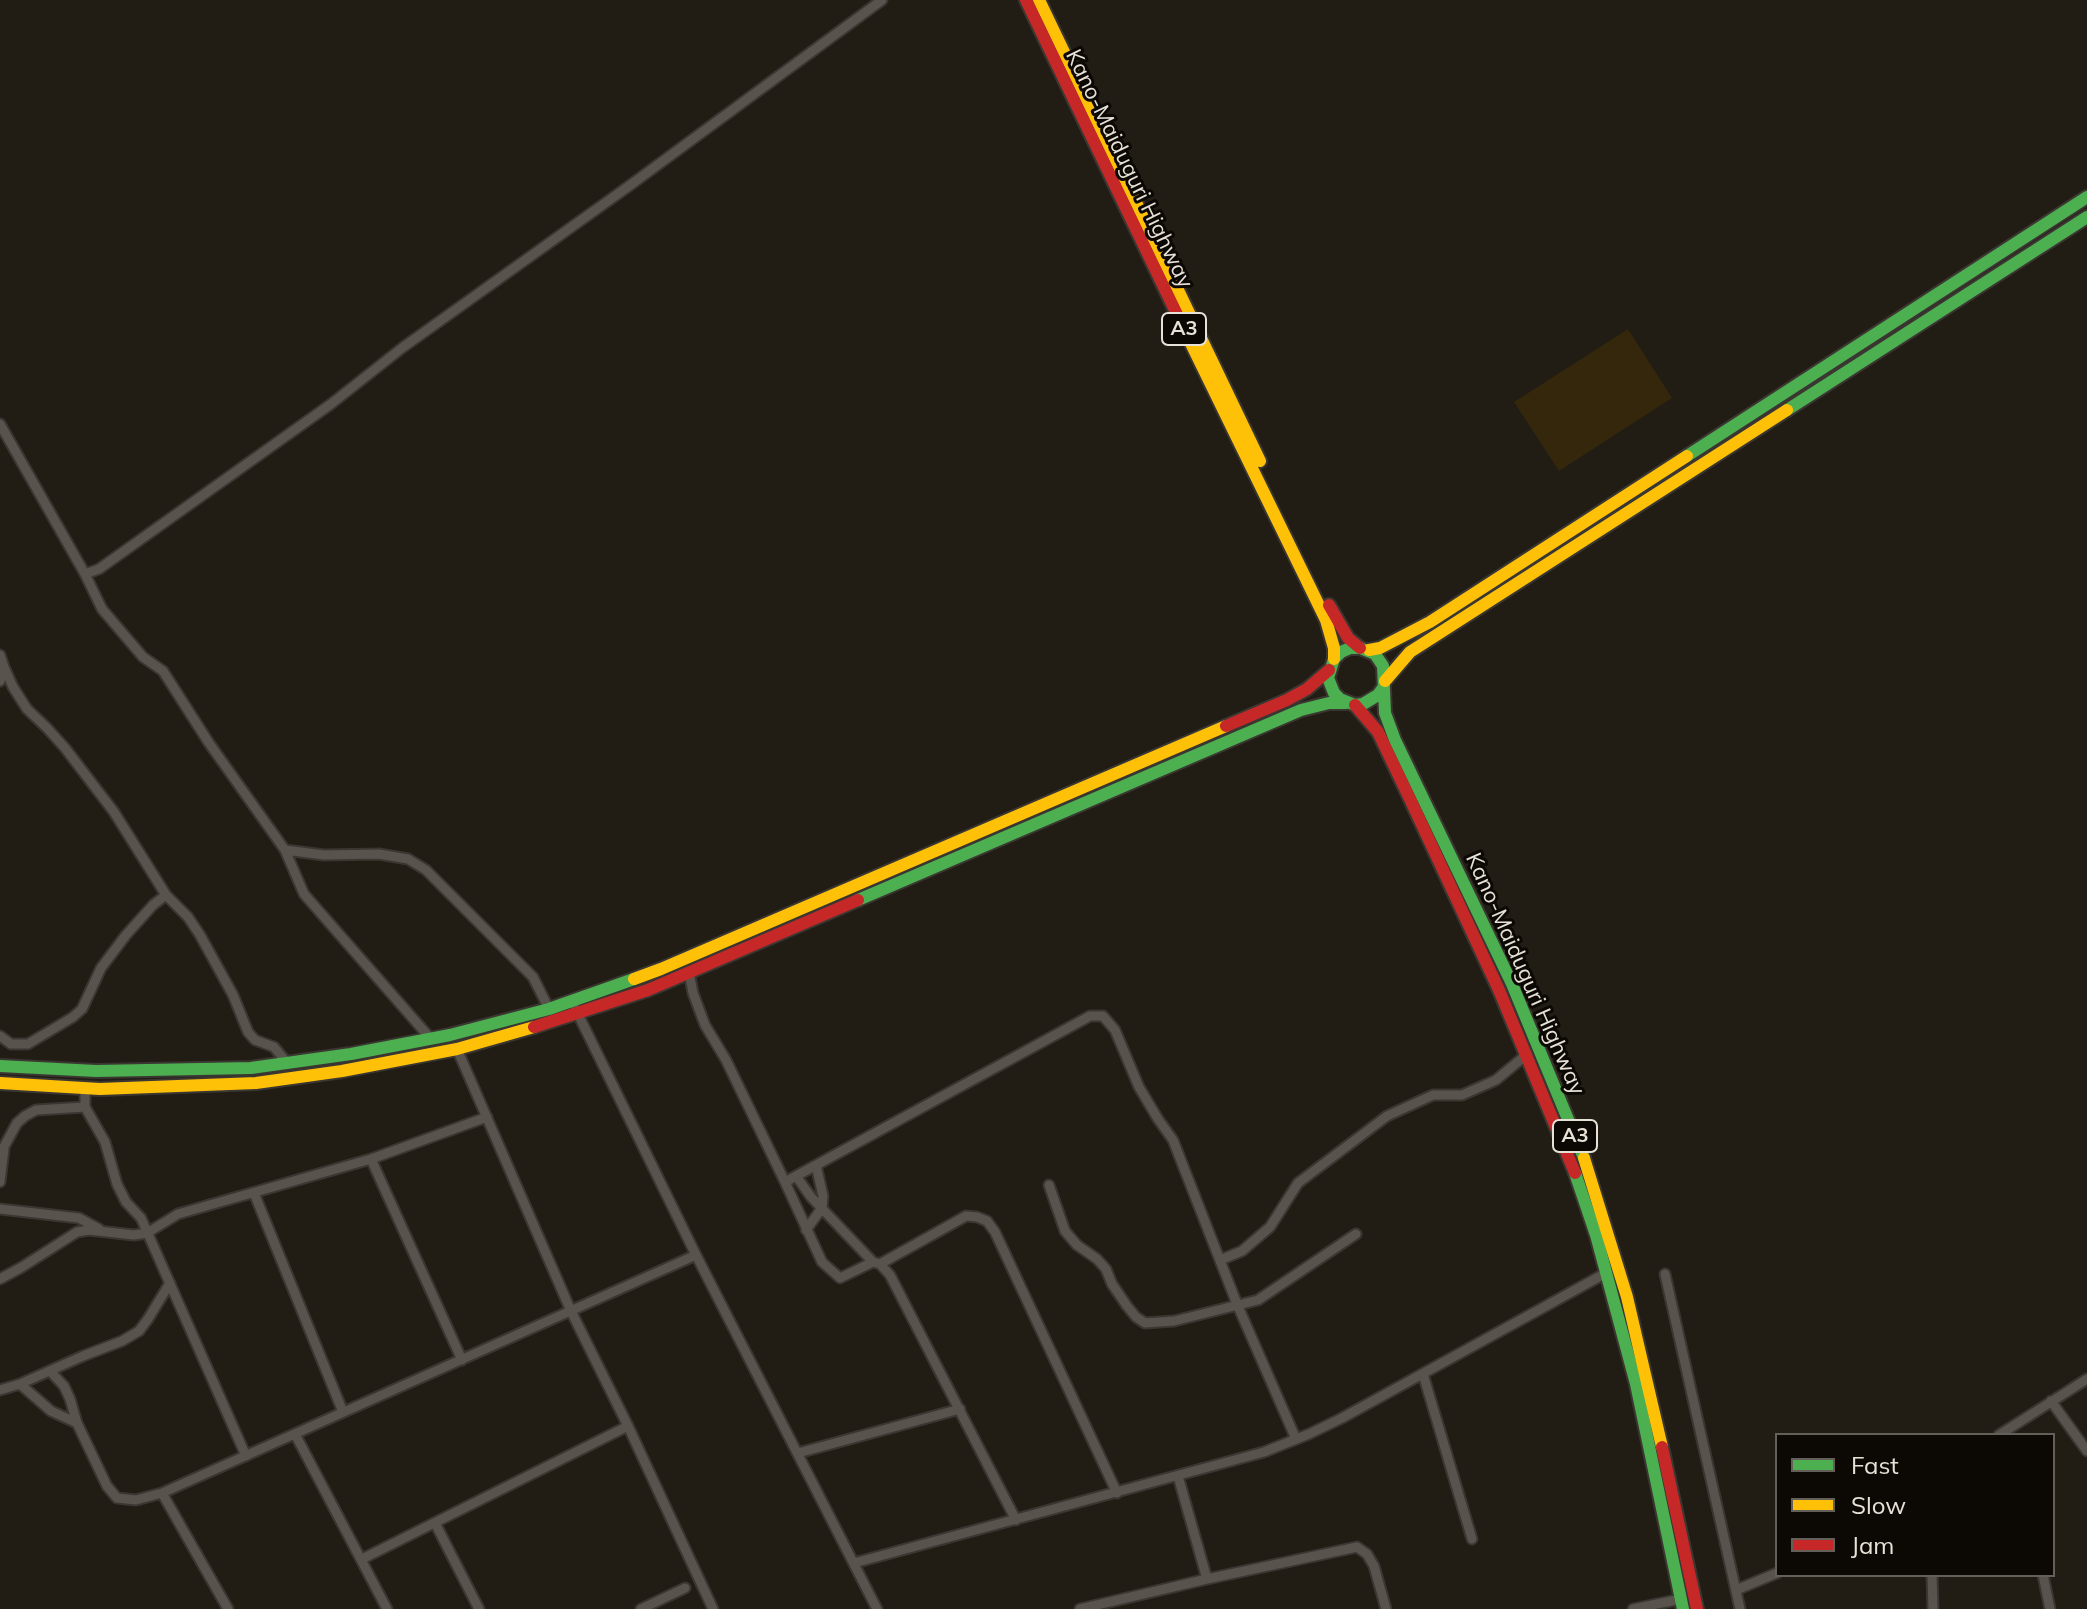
<!DOCTYPE html>
<html>
<head>
<meta charset="utf-8">
<style>
	body { margin:0 }
	#map { position:relative; width:2087px; height:1609px; overflow:hidden; background:#211d14; font-family:Mulish,sans-serif }
	canvas { display:block }
	.legend { position:absolute; left:1775px; top:1433px; width:280px; height:144px; box-sizing:border-box; background:#0c0904; border:2px solid #645f58; margin:0; padding:10px 14px; list-style:none; font-size:24px; color:#e7e1d7 }
	.legend li { display:flex; align-items:center; gap:16px; height:40px }
	.legend b { width:40px; border:2px solid #645f58 }
</style>
</head>
<body>
<div id="map">
<canvas width="2087" height="1609"></canvas>
<ul class="legend">
<li><b style="height:10px;background:#4caf50"></b>Fast</li>
<li><b style="height:10px;background:#ffc107"></b>Slow</li>
<li><b style="height:10px;background:#c62828"></b>Jam</li>
</ul>
</div>
<script>
const context = document.querySelector('canvas').getContext('2d');
context.lineJoin = 'round';
function paint(path, color) {
  context.fillStyle = color;
  context.fill(path, 'evenodd');
}
function poly(rows) {
  const path = new Path2D();
  for (const r of rows) {
    path.moveTo(r[0], r[1]);
    for (let i = 2; i < r.length; i += 2) path.lineTo(r[i], r[i + 1]);
  }
  return path;
}
function trace(path, color, width, dash) {
  context.strokeStyle = color;
  context.lineWidth = width;
  context.lineCap = dash ? 'butt' : 'round';
  context.setLineDash(dash || []);
  context.stroke(path);
}
function label(font, color, halo, rows, align = 'center') {
  context.font = font + ' Mulish,sans-serif';
  context.lineWidth = 6;
  context.setLineDash([]);
  context.textBaseline = 'middle';
  context.strokeStyle = halo;
  context.fillStyle = color;
  for (const [text, x, y, turn = 0] of rows) {
    context.save();
    context.translate(x, y);
    context.rotate((+turn || 0) * Math.PI / 180);
    context.textAlign = isNaN(turn) ? turn : align;
    if (halo) context.strokeText(text, 0, 0);
    context.fillText(text, 0, 0);
    context.restore();
  }
}
const green = poly([
	[1628,329,1672,398,1559,471,1514,402]
]);
const street = poly([
	[0,424,85,574,99,569,331,404,402,348,629,186,882,0],
	[85,574,102,609,143,657,163,671,209,743,285,850,304,894,431,1039],
	[0,655,4,667,0,681],
	[4,667,13,687,27,709,47,728,65,748,114,812,166,895,188,917,200,935,233,995,248,1032,255,1040,274,1047,288,1064],
	[285,850,324,855,379,854,408,859,426,870,533,977,549,1009],
	[689,972,693,993,705,1025,726,1060,785,1182,822,1262,840,1278,873,1262,880,1264,890,1275,1016,1520],
	[575,1008,696,1255,877,1609],
	[0,1036,11,1044,28,1044,73,1017,82,1009,101,968,126,935,153,905,166,895],
	[457,1049,571,1311,628,1426,713,1609],
	[85,1089,85,1107,105,1142,117,1184,126,1202,141,1218,246,1456],
	[0,1154,17,1123,25,1116,36,1110,85,1107],
	[371,1159,462,1360],
	[796,1176,811,1197,873,1262],
	[0,1182,4,1149],
	[785,1182,1090,1016,1103,1016,1115,1030,1139,1087,1158,1119,1173,1140,1237,1304,1296,1439],
	[1049,1185,1065,1231,1077,1245,1097,1259,1106,1269,1112,1284,1127,1306,1136,1317,1145,1323,1174,1321,1258,1300,1356,1234],
	[254,1193,343,1412],
	[0,1209,79,1218,99,1229],
	[806,1230,822,1208,823,1196,816,1165],
	[1220,1260,1242,1251,1270,1227,1298,1183,1387,1116,1433,1095,1462,1095,1496,1080,1526,1055],
	[880,1264,966,1216,977,1217,987,1221,995,1232,1117,1493],
	[1665,1274,1740,1609],
	[0,1279,22,1267,77,1232,89,1230,134,1235,147,1233,178,1214,371,1159,487,1117],
	[50,1371,64,1386,70,1399,77,1423,107,1486,117,1498,136,1500,162,1493,696,1255],
	[1423,1374,1472,1539],
	[20,1384,51,1411,77,1423],
	[0,1390,20,1384,83,1356,122,1341,139,1331,148,1319,170,1283],
	[2051,1401,2087,1451],
	[295,1434,387,1609],
	[1999,1435,2087,1379],
	[798,1453,960,1409],
	[1178,1476,1207,1579],
	[162,1493,228,1609],
	[435,1523,479,1609],
	[362,1559,628,1426],
	[854,1563,1264,1452,1309,1434,1342,1418,1606,1273],
	[1932,1575,1933,1609],
	[2043,1575,2050,1609],
	[1736,1590,1777,1573],
	[641,1609,685,1588],
	[1080,1609,1207,1579,1357,1547,1367,1554,1374,1566,1386,1609],
	[1633,1609,1681,1599]
]);
const fast = poly([
	[1787,410,2087,217],
	[1687,456,2087,197],
	[1383,688,1378,695,1363,704,1355,705,1340,699,1334,693,1328,678,1334,659,1341,652,1350,648,1360,648,1375,654,1383,666,1385,713,1395,740,1512,984,1584,1158],
	[858,900,1301,710,1329,703,1346,703],
	[0,1066,96,1071,251,1068,351,1054,450,1035,549,1009,634,979],
	[1575,1173,1596,1235,1636,1384,1683,1609]
]);
const slow = poly([
	[1039,0,1260,461],
	[1184,329,1326,620,1334,648,1334,659],
	[1369,650,1380,648,1430,622,1687,456],
	[1385,681,1410,652,1787,410],
	[634,979,661,969,1226,726],
	[0,1083,100,1089,256,1083,342,1071,457,1049,534,1027],
	[1584,1158,1627,1297,1662,1447]
]);
const jam = poly([
	[1026,0,1184,329],
	[1329,605,1348,638,1360,648],
	[1355,705,1378,732,1410,799,1499,990,1575,1173],
	[1226,726,1287,700,1307,689,1329,670],
	[534,1027,648,990,858,900],
	[1662,1447,1697,1609]
]);
const shields = [
	[1184,329,44],
	[1575,1136,44]
];
const shieldNames = [
	["A3",1184,329],
	["A3",1575,1136]
];
const streetNames = [
	["Kano-Maiduguri Highway",1129,169,64],
	["Kano-Maiduguri Highway",1525,974,66]
];
paint(green, '#34270c');
trace(street, '#3a3631', 13);
trace(fast, '#3a3631', 16);
trace(slow, '#3a3631', 16);
trace(jam, '#3a3631', 16);
trace(street, '#58544d', 9);
trace(fast, '#4caf50', 12);
trace(slow, '#ffc107', 12);
trace(jam, '#c62828', 12);
for (const [x, y, w] of shields) {
  const box = new Path2D();
  box.roundRect(x - w / 2, y - 16, w, 32, 6);
  context.fillStyle = '#0c0904';
  context.fill(box);
  trace(box, '#e7e1d7', 2);
}
label('bold 20px', '#e7e1d7', null, shieldNames);
label('22px', '#e7e1d7', '#0c0904', streetNames);
</script>
</body>
</html>
